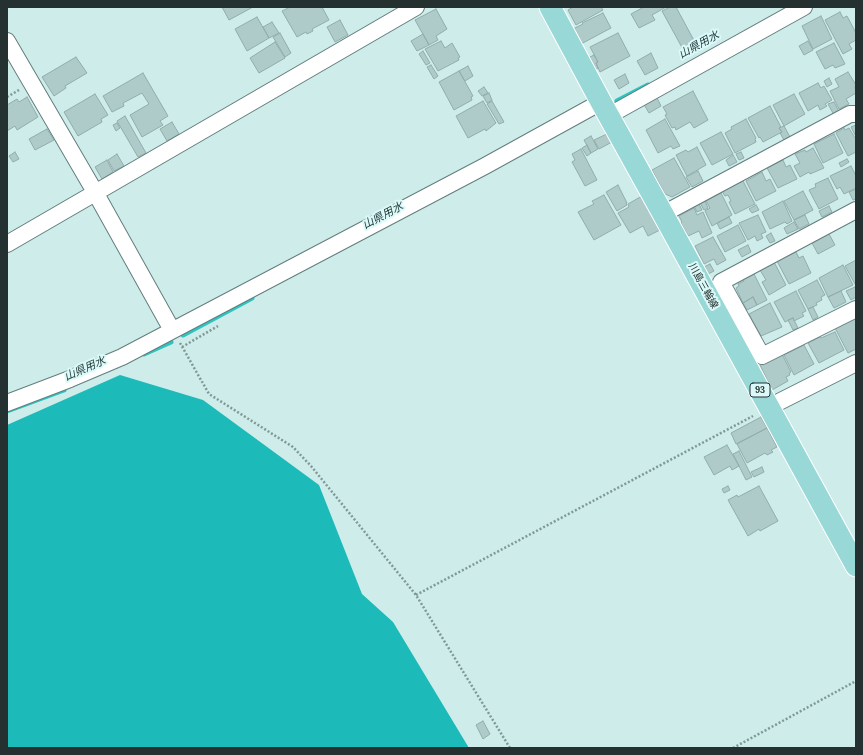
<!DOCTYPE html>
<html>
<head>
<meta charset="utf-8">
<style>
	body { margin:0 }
	#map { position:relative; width:863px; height:755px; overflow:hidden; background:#cdecea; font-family:Lora,serif }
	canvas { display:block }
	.frame { position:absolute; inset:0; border:8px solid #253130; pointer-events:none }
</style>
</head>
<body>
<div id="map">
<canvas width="863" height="755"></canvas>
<div class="frame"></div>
</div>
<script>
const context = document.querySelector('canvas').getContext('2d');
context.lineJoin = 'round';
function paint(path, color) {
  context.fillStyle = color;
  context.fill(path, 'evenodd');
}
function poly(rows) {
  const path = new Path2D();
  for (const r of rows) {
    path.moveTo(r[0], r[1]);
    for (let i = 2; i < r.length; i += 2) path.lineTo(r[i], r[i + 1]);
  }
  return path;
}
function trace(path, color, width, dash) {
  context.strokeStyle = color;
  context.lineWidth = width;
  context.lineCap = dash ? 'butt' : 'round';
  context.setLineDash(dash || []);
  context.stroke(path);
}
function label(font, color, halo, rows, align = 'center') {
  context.font = font + ' Lora,"Noto Sans JP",serif';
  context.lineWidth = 4;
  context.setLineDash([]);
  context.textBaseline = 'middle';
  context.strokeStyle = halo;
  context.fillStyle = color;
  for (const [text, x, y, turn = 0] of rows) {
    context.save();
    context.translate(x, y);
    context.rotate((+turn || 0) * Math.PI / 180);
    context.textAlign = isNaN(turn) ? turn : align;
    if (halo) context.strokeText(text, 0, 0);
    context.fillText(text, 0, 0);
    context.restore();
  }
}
const forest = poly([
	[120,375,203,400,319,485,362,594,393,622,469,748,7,748,7,425]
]);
const stream = poly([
	[617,101,648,85],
	[183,335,252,298],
	[144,354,171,342],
	[7,411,64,390]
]);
const building = poly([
	[222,7,253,7,229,20,222,7],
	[290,7,322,7,329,20,312,29,313,31,307,34,306,32,297,37,282,11,290,7],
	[573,7,601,7,603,10,576,25,568,10,573,7],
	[644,7,666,7,652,15,655,20,639,28,631,14,644,7],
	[670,7,676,7,697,46,685,53,662,11,670,7],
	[436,9,447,29,436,36,438,40,429,45,415,20,436,9],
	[840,12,843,18,847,16,856,33,856,40,849,44,852,49,843,54,825,20,840,12],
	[603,13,611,28,581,44,573,29,583,24,582,23,603,13],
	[821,16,832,39,813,49,802,26,821,16],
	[257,17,269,38,247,51,235,29,257,17],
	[340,20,348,35,335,42,327,27,340,20],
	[272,22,279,33,269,38,263,27,272,22],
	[280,33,291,53,285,57,273,37,280,33],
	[618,33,630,56,600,72,596,63,598,62,590,47,618,33],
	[423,34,429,45,417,51,411,41,423,34],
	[441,41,445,48,452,43,460,57,458,58,459,60,438,71,425,49,441,41],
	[808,41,813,50,804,55,799,46,808,41],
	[275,42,285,58,259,73,250,58,275,42],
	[834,43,845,64,835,68,833,65,825,69,816,52,834,43],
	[423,51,430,63,426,65,419,54,423,51],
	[651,53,658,68,645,75,637,61,651,53],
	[594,55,598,62,596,63,598,68,595,70,588,58,594,55],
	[76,57,87,73,65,86,66,88,54,96,42,77,76,57],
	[431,65,438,76,434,79,427,67,431,65],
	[468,66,473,76,465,81,459,71,468,66],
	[459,71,473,96,471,97,472,100,454,110,439,82,459,71],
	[848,72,856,85,855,86,856,93,846,99,849,104,839,109,830,91,839,87,835,79,848,72],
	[143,73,168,116,160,121,163,125,142,137,130,115,149,104,142,93,123,103,124,106,112,112,103,96,143,73],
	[625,74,629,83,619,89,614,80,625,74],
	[829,78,832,84,827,87,824,81,829,78],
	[818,83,821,88,824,86,832,100,825,104,827,106,820,110,818,105,808,111,799,93,818,83],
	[484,87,488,93,482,96,478,91,484,87],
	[693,91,708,120,694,128,690,122,676,130,675,127,672,128,665,115,667,114,663,107,693,91],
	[489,93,492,100,487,103,483,96,489,93],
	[95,94,108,115,101,119,102,122,78,136,64,112,95,94],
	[655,94,661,106,649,113,642,101,655,94],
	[794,94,805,114,784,126,773,105,794,94],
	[27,97,38,117,17,130,15,126,7,131,7,105,17,99,19,102,27,97],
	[483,101,496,123,486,131,485,129,468,138,456,116,483,101],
	[492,101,504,122,499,124,487,104,492,101],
	[834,102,839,112,834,115,828,104,834,102],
	[770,106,781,127,779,128,782,132,763,142,760,137,759,138,748,118,770,106],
	[125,116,146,153,138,157,117,121,125,116],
	[665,119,680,146,673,149,671,146,658,153,646,130,665,119],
	[746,119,756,138,755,139,756,142,735,153,725,133,732,129,731,127,746,119],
	[172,122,179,134,167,141,160,129,172,122],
	[117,123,120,128,116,131,113,125,117,123],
	[856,125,856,135,855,135,851,127,856,125],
	[784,126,790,137,784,140,780,133,782,132,779,128,784,126],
	[844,128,845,130,849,128,855,138,856,137,856,152,848,156,836,133,844,128],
	[47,129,54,140,35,150,29,139,47,129],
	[721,132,733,154,712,165,700,143,721,132],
	[607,134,612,142,599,149,594,140,607,134],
	[834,134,843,153,823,163,814,144,834,134],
	[591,136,598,149,591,153,584,140,591,136],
	[587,145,591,153,587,156,582,148,587,145],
	[697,147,706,165,687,176,676,155,686,150,688,152,697,147],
	[813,148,824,168,810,174,809,172,800,177,794,166,800,163,795,154,805,150,806,152,813,148],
	[581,149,597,180,585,186,572,162,575,160,572,154,581,149],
	[15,152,19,159,13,162,9,156,15,152],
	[741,152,744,158,739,160,736,154,741,152],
	[117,154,124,166,114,171,108,160,117,154],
	[733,155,737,162,729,166,726,160,733,155],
	[674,158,690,187,672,197,665,194,652,170,674,158],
	[847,159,849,162,841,167,839,163,847,159],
	[107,160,113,172,102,179,95,167,107,160],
	[783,160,786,167,790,165,797,179,778,188,767,168,783,160],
	[851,166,856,176,856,188,844,194,840,187,837,189,830,176,851,166],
	[698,171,703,181,692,187,686,177,698,171],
	[762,172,766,181,770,179,776,191,756,201,746,181,762,172],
	[828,178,838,199,819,209,809,190,816,187,815,184,828,178],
	[743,181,755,204,735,214,729,202,731,201,728,195,725,196,722,191,743,181],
	[618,185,627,203,626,203,627,205,617,211,606,192,618,185],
	[856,189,856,199,853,200,849,192,856,189],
	[803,191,813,210,794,220,784,201,803,191],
	[721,193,732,215,712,226,705,211,710,208,706,201,721,193],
	[604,195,621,225,594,240,578,212,594,204,592,201,604,195],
	[642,196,660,230,648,236,643,226,630,233,618,213,629,207,628,204,642,196],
	[705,201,708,208,704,210,700,203,705,201],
	[783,201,792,221,787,224,785,222,770,229,762,212,783,201],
	[699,204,702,210,697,212,694,206,699,204],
	[756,205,759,210,752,213,749,209,756,205],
	[829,206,832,212,822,217,819,211,829,206],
	[694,208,697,215,703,212,712,233,702,238,699,231,688,236,681,223,682,222,679,216,694,208],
	[758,215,766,232,761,234,763,238,757,241,755,236,748,240,739,223,758,215],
	[805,215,809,224,799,229,794,220,805,215],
	[729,217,732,223,720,229,717,223,729,217],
	[794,222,798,229,787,234,784,228,794,222],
	[738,225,746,241,725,252,717,236,738,225],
	[771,233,775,241,770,243,766,236,771,233],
	[829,234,835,245,818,254,812,243,829,234],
	[713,237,726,260,717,265,714,259,704,264,695,246,713,237],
	[748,245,751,252,742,257,738,250,748,245],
	[796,252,799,258,803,256,811,273,789,284,777,261,796,252],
	[856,260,856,284,855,284,845,266,856,260],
	[774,262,786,285,769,295,762,282,766,280,760,270,774,262],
	[710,264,714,271,708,274,704,267,710,264],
	[843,265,853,285,828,297,819,278,843,265],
	[754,274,767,300,757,305,753,297,743,303,736,288,739,286,738,284,744,281,743,279,754,274],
	[817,280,825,295,821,297,822,300,816,303,817,305,808,309,798,290,817,280],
	[855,287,856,290,856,297,851,300,846,291,855,287],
	[796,291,806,311,802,313,804,316,794,321,793,318,785,322,774,302,796,291],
	[841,291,846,302,834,308,828,297,841,291],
	[753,297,757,305,747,310,743,303,753,297],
	[770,303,782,327,761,336,749,314,770,303],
	[813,307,818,317,813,320,808,309,813,307],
	[793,318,798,328,793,330,788,320,793,318],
	[856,318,856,349,848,353,835,328,856,318],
	[835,332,844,350,819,363,808,343,820,337,821,338,835,332],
	[804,345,814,364,794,375,784,355,804,345],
	[782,354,791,372,789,373,790,375,786,377,788,381,772,390,760,365,782,354],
	[761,417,767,428,736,444,731,433,761,417],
	[767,428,777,447,771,450,773,452,767,455,765,453,747,463,737,444,767,428],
	[727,445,739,466,732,470,730,466,714,475,704,457,727,445],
	[739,451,752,477,746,480,733,454,739,451],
	[762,467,764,472,754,477,751,472,762,467],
	[728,486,730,490,724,493,722,489,728,486],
	[759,486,778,521,760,531,759,529,748,536,728,500,737,495,738,497,759,486],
	[483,721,490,734,483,739,476,725,483,721]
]);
const path = poly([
	[7,97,19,90],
	[180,343,209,394,293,447,311,466,416,595,510,748],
	[182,347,218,326],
	[416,595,753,416],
	[733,748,856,681]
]);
const minor = poly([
	[7,41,95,192,172,330],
	[608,116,804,7],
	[856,210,721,282,762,356,856,309],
	[663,214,850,114,856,114],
	[7,244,416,7],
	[7,403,70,379,122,357,485,166,601,102],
	[769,407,856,363]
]);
const major = poly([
	[550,7,601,102,663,214,856,566]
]);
const shields = [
	[760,390,20]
];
const shieldNames = [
	["93",760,390]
];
const streetNames = [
	["川島三輪線",703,286,61]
];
const waterNames = [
	["山県用水",699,45,-29],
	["山県用水",383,216,-28],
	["山県用水",85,369,-24]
];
paint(forest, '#1cbab8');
trace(stream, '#2ec4c1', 5);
paint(building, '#aecbca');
trace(building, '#90adab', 1);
trace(minor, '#627e7d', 18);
trace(major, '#fff', 23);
trace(path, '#819896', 2.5, [2, 2]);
trace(minor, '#fff', 16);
trace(major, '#98d9d7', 21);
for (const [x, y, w] of shields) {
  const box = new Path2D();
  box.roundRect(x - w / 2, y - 7, w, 14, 3);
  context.fillStyle = '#dbf9f8';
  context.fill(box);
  trace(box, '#253130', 1);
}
label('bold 9px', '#253130', null, shieldNames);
label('10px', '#253130', '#dbf9f8', streetNames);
label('italic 11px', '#243c3b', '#dbf9f8', waterNames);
</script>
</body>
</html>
